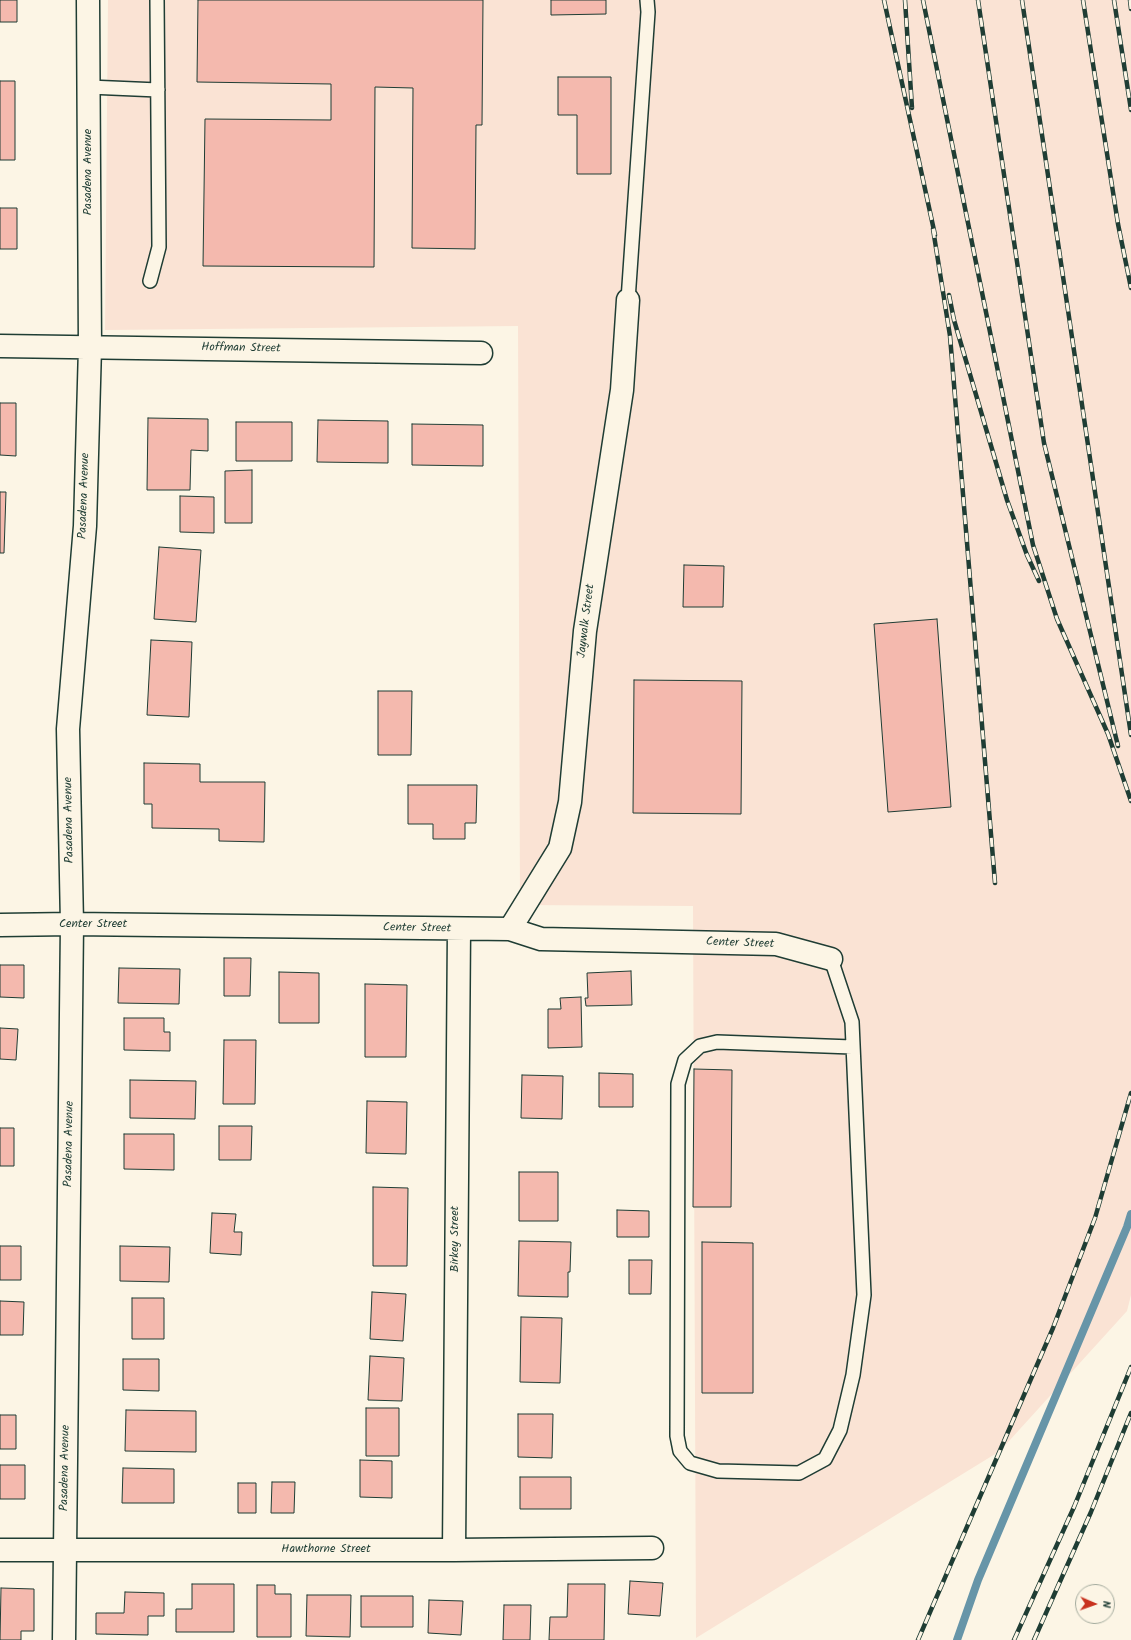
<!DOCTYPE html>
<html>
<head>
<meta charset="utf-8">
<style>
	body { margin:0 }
	#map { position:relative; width:1131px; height:1640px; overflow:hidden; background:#fcf5e5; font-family:Kalam,sans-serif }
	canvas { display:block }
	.north { position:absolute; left:1075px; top:1584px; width:40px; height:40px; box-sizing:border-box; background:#fcf5e5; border:1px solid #a4ab9e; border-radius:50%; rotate:92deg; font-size:11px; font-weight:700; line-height:16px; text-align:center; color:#1f3d34 }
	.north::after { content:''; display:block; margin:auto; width:14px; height:18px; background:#c8321e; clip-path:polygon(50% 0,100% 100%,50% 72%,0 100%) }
</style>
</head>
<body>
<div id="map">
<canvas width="1131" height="1640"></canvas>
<div class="north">N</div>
</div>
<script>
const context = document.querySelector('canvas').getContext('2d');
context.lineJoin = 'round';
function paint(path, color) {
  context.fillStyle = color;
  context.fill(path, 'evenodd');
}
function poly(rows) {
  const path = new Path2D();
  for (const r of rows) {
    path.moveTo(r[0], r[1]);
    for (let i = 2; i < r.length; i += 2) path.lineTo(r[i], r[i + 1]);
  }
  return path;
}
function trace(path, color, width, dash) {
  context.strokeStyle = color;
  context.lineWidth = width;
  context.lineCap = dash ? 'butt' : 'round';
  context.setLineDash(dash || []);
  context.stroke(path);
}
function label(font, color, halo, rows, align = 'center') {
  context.font = font + ' Kalam,sans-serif';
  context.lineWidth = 3;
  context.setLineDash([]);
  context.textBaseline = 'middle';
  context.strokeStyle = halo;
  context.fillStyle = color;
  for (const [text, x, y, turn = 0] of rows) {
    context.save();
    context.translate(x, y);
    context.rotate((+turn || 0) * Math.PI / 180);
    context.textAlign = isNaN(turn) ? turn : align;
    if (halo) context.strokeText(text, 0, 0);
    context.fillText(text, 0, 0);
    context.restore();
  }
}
const built = poly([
	[108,0,1131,0,1131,1295,1127,1311,1000,1451,696,1638,693,906,520,905,518,326,105,330]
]);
const stream = poly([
	[957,1640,978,1580,1127,1227,1131,1214]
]);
const building = poly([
	[0,0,17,0,17,22,0,22,0,0],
	[198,0,483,0,482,125,476,125,475,249,412,248,413,88,375,87,374,267,203,266,205,119,331,120,331,84,197,82,198,0],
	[551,0,606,0,606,14,551,15,551,0],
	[558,77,611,77,611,174,577,174,577,115,558,115,558,77],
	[0,81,15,81,15,160,0,160,0,81],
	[0,208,17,208,17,249,0,249,0,208],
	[0,403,16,403,16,456,0,455,0,403],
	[148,418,208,419,208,451,191,450,190,490,147,490,148,418],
	[318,420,388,421,388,463,317,462,318,420],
	[236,422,292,422,292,461,236,461,236,422],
	[412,424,483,425,483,466,412,465,412,424],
	[252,470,252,523,225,523,225,471,252,470],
	[0,492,6,492,4,553,0,553,0,492],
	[180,496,214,497,214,533,180,532,180,496],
	[159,547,201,550,196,622,154,619,159,547],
	[684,565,724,566,723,607,683,607,684,565],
	[937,619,951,807,888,812,874,624,937,619],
	[151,640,192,642,189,717,147,715,151,640],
	[634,680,742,681,741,814,633,813,634,680],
	[378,691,412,691,411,755,378,755,378,691],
	[144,763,200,764,200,782,265,782,264,842,219,841,219,829,152,828,152,804,144,804,144,763],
	[408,785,477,785,476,823,465,823,465,839,433,839,433,824,408,824,408,785],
	[224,958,251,958,250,996,224,996,224,958],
	[0,965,24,965,24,998,0,997,0,965],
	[119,968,180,969,179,1004,118,1003,119,968],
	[631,971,632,1005,586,1006,585,998,588,998,587,973,631,971],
	[279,972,319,973,319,1023,279,1023,279,972],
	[365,984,407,985,406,1057,365,1057,365,984],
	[581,997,582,1047,548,1048,548,1009,561,1009,560,998,581,997],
	[124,1018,164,1018,164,1032,170,1032,170,1051,124,1050,124,1018],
	[0,1028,18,1029,16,1060,0,1059,0,1028],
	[224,1040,256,1040,255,1104,223,1104,224,1040],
	[694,1069,732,1070,731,1207,693,1207,694,1069],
	[599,1073,633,1074,633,1107,599,1107,599,1073],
	[522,1075,563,1076,562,1119,521,1118,522,1075],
	[130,1080,196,1081,195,1119,130,1118,130,1080],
	[367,1101,407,1102,406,1154,366,1153,367,1101],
	[219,1126,252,1126,251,1160,219,1160,219,1126],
	[0,1128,14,1128,14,1166,0,1166,0,1128],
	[124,1134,174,1134,174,1170,124,1169,124,1134],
	[519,1172,558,1172,558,1221,519,1221,519,1172],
	[373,1187,408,1188,407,1266,373,1266,373,1187],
	[617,1210,649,1211,649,1237,617,1237,617,1210],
	[212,1213,236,1214,234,1232,242,1232,241,1255,210,1253,212,1213],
	[519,1241,571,1242,570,1272,568,1272,568,1297,518,1296,519,1241],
	[702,1242,753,1243,753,1393,702,1393,702,1242],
	[0,1246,21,1246,21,1280,0,1280,0,1246],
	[120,1246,170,1247,169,1282,120,1281,120,1246],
	[629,1260,652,1260,651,1294,629,1294,629,1260],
	[372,1292,406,1294,403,1341,370,1339,372,1292],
	[132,1298,164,1298,164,1339,132,1339,132,1298],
	[0,1301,24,1302,23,1335,0,1335,0,1301],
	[521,1317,562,1318,560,1383,520,1382,521,1317],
	[370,1356,404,1358,402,1401,368,1400,370,1356],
	[123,1359,159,1359,159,1391,123,1390,123,1359],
	[366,1408,399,1408,399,1456,366,1456,366,1408],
	[126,1410,196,1411,196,1452,125,1451,126,1410],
	[518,1414,553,1414,552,1458,518,1457,518,1414],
	[0,1415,16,1415,16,1449,0,1449,0,1415],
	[360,1460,392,1461,392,1498,360,1497,360,1460],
	[0,1465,25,1465,25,1499,0,1499,0,1465],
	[123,1468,174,1469,174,1503,122,1503,123,1468],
	[520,1477,571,1477,571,1509,520,1509,520,1477],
	[272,1482,295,1482,294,1513,271,1513,272,1482],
	[238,1483,256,1483,256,1513,238,1513,238,1483],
	[630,1581,663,1583,660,1616,628,1614,630,1581],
	[192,1584,234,1584,234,1632,176,1632,176,1609,192,1609,192,1584],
	[568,1584,605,1584,604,1640,549,1640,550,1617,567,1617,568,1584],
	[257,1585,275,1585,275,1594,291,1594,291,1637,257,1637,257,1585],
	[1,1588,34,1589,34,1631,21,1631,21,1640,0,1640,1,1588],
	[125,1592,164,1593,164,1616,148,1616,148,1635,96,1634,96,1613,124,1613,125,1592],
	[307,1595,351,1595,350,1637,306,1636,307,1595],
	[361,1596,413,1596,413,1627,361,1627,361,1596],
	[429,1600,463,1601,461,1635,428,1633,429,1600],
	[504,1605,531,1605,530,1640,503,1640,504,1605]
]);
const service = poly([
	[89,87,158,90],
	[150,281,159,247,157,0],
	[628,300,648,12,647,0],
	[831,959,852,1022,864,1295,853,1375,840,1430,825,1459,799,1473,718,1471,690,1463,680,1451,677,1436,678,1084,685,1060,700,1046,717,1042,852,1047]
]);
const minor = poly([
	[0,346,481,353],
	[0,925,72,924,510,929,541,939,776,944,831,959],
	[510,929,560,848,570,802,585,631,622,390,628,300],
	[0,1550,454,1550,652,1548],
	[454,1550,459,929],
	[64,1640,72,924,68,729,85,526,90,347,88,0]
]);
const rail = poly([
	[884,0,935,235],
	[905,0,912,108],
	[923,0,1033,545,1057,619,1108,734,1131,801],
	[978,0,1044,443,1118,746],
	[1022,0,1131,735],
	[1083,0,1118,224,1131,288],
	[1114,0,1131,110],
	[1130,0,1131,9],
	[933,229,950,336,995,883],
	[949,295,954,320,1007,500,1027,555,1039,581],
	[918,1640,1053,1328,1095,1218,1131,1093],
	[1014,1640,1074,1507,1131,1367],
	[1034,1640,1091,1512,1131,1413]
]);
const streetNames = [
	["Pasadena Avenue",89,172,-90],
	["Hoffman Street",241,349,1],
	["Pasadena Avenue",85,496,-88],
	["Jaywalk Street",587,621,-83],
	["Pasadena Avenue",70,820,-91],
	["Center Street",93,925],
	["Center Street",417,929,1],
	["Center Street",740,944,2],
	["Pasadena Avenue",70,1144,-89],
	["Birkey Street",456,1239,-90],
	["Pasadena Avenue",66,1468,-89],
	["Hawthorne Street",326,1550]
];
paint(built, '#fae3d4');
trace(stream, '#6795a8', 8);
paint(building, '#f4b9ae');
trace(building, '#1f3d34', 1);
trace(service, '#1f3d34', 16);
trace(minor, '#1f3d34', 25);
trace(service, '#fcf5e5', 13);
trace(minor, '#fcf5e5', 22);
trace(rail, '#1f3d34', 4.5);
trace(rail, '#fcf5e5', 3, [9]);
label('12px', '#1f3d34', '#fcf5e5', streetNames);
</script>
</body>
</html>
